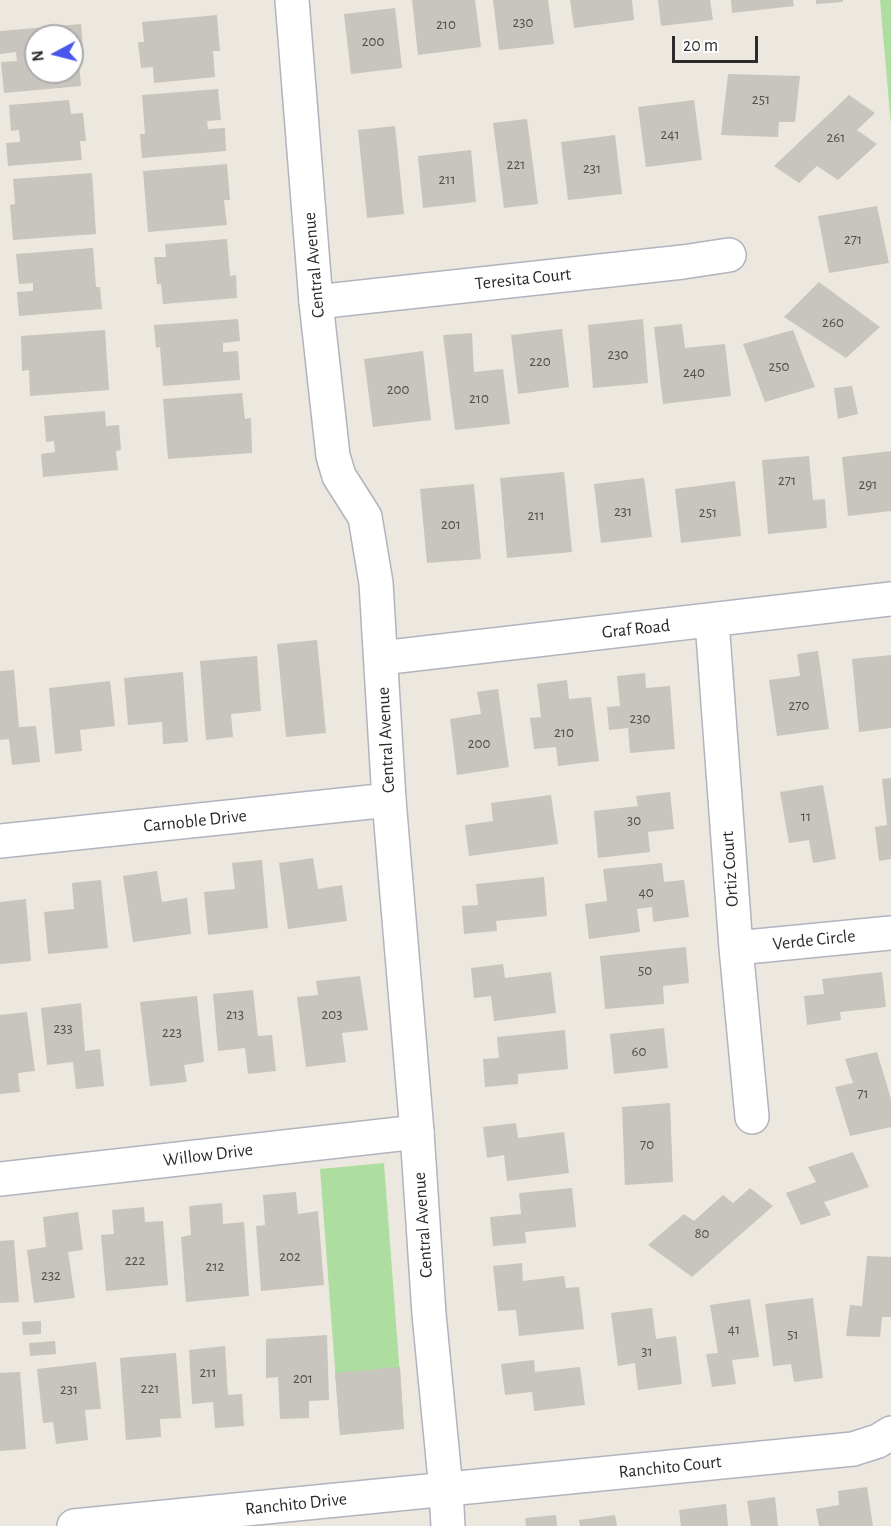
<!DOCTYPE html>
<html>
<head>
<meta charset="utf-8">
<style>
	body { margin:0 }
	#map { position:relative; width:891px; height:1526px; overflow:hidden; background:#ece8df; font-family:"Alegreya Sans",sans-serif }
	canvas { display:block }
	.north { position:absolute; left:24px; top:24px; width:60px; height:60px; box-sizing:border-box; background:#fff; border:2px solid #aaa; border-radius:50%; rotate:263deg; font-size:16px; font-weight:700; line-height:24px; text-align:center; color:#2b2b2b }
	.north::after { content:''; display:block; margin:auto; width:21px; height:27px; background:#4a57ed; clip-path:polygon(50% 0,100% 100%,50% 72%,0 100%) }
	.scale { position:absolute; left:672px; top:36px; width:86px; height:27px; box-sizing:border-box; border:3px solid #2b2b2b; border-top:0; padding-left:8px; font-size:18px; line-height:21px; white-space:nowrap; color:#2b2b2b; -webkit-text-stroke:4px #fff; paint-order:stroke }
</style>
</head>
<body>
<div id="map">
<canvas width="891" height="1526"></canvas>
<div class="north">N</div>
<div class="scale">20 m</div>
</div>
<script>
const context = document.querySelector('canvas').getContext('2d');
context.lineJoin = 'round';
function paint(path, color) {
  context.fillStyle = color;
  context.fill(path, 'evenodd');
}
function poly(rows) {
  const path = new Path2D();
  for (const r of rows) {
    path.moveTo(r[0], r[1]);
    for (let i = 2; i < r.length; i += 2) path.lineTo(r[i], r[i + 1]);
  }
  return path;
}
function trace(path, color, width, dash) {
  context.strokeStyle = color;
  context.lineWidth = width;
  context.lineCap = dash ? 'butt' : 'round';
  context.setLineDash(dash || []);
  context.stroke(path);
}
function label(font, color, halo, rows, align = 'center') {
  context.font = font + ' "Alegreya Sans",sans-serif';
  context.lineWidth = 6;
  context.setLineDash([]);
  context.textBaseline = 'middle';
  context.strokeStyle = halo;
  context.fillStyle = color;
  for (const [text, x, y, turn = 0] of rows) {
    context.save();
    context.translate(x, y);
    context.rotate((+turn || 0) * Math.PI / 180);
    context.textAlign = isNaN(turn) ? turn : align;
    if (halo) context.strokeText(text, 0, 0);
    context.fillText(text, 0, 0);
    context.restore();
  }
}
const green = poly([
	[880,0,891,0,891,126],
	[384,1163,404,1429,340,1435,320,1169]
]);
const building = poly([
	[412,0,475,0,481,47,418,55],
	[493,0,548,0,554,44,499,50],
	[570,0,632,0,634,20,574,28],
	[658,0,710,0,713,20,661,26],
	[731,0,793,0,794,6,732,13],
	[816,0,843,0,843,2,816,4],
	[395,8,402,68,351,74,344,14],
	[217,15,220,51,213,51,215,77,154,83,153,67,141,68,138,42,144,42,142,22],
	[81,24,83,48,78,48,81,86,4,93,1,62,17,61,16,52,0,54,0,31],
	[36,36,72,36,72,72,36,72],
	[728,74,800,76,795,122,779,122,778,137,721,135],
	[218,89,221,120,207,121,208,129,225,128,226,151,142,158,140,134,145,134,142,95],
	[849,95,875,113,857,130,877,144,838,180,817,166,799,183,774,166],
	[69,100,71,114,83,113,86,141,80,141,82,160,8,166,6,143,20,142,19,130,11,131,9,105],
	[694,100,702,160,646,167,638,107],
	[527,119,538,204,504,208,493,123],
	[395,126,404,214,367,218,358,130],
	[615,135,622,194,568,200,561,142],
	[471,150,476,202,423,208,418,156],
	[227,164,230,200,224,200,227,225,148,232,143,171],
	[92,173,96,234,13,240,10,205,15,204,13,179],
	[877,206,889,263,829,273,818,216],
	[227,239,230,276,236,275,237,298,163,304,161,284,157,284,154,257,166,257,165,244],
	[93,248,96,287,100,287,102,309,19,316,17,292,33,291,33,283,19,284,16,254],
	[819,282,880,327,846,358,784,317],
	[238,319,240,341,223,343,223,352,238,351,240,380,163,386,160,347,156,348,154,325],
	[643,319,648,383,593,388,588,325],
	[682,324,685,348,725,344,731,396,663,404,654,327],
	[562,329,569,387,518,394,511,335],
	[105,330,109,390,30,396,29,370,22,371,21,336],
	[793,330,815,387,765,402,743,344],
	[472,333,474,372,503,369,510,424,455,430,443,335],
	[423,351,431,420,373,427,364,359],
	[852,386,858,414,838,419,834,388],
	[242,393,245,419,251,418,252,453,168,459,163,399],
	[105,411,106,426,119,425,121,450,116,451,118,470,43,477,41,454,55,452,54,441,46,442,44,416],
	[891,451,891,511,848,516,842,457],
	[809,456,813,500,825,499,827,528,768,534,762,460],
	[564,472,572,552,507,558,500,478],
	[644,478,652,537,601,543,594,484],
	[735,481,741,536,681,543,675,489],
	[474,484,481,559,427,563,420,489],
	[317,640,326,733,286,737,277,644],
	[818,651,829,729,777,736,769,680,800,676,797,654],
	[891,655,891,728,859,732,852,659],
	[257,656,261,711,231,714,233,737,206,740,200,661],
	[14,670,19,727,36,726,40,762,12,765,9,739,0,740,0,671],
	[183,672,188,742,163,744,162,722,128,725,124,678],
	[645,673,646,688,670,686,675,749,630,753,628,728,609,730,607,707,620,706,617,676],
	[567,680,569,699,591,697,599,761,558,766,556,747,534,749,530,718,541,717,537,684],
	[110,681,115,726,80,730,82,751,55,754,49,688],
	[498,689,509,767,457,775,450,719,481,714,477,692],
	[891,778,891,859,879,861,875,827,887,825,882,779],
	[823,785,836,859,813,863,809,840,789,843,780,792],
	[670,792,674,829,648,832,650,852,598,858,594,811,638,806,636,796],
	[551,795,558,844,469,856,465,825,493,821,491,803],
	[313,858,318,889,342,885,347,921,288,929,279,863],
	[262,860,268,928,208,935,204,892,235,889,232,863],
	[662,863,664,882,684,880,689,917,653,922,652,907,637,909,640,932,589,939,585,904,607,901,603,869],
	[157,871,162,902,187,898,191,934,133,942,123,876],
	[544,877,547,916,496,921,497,931,464,934,462,906,478,905,476,884],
	[101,880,108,948,48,954,44,912,74,909,72,883],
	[26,899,31,961,0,964,0,902],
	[686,947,689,983,663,986,664,1004,605,1009,600,956],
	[503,964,505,978,551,972,556,1013,494,1021,491,996,474,998,471,968],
	[882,972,886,1007,840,1012,841,1020,807,1025,804,996,824,994,822,979],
	[360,976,368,1030,342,1033,346,1062,306,1067,297,997,318,995,316,981],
	[253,990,258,1036,272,1035,276,1071,248,1074,245,1048,218,1051,213,994],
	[197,996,204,1062,184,1065,187,1082,150,1086,140,1002],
	[81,1003,85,1051,100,1049,104,1086,76,1089,73,1062,47,1065,41,1008],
	[27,1012,35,1071,18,1073,20,1092,0,1094,0,1015],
	[664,1028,668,1068,614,1074,610,1034],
	[565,1030,568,1069,518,1074,518,1084,485,1087,483,1059,499,1058,497,1037],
	[877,1052,891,1099,891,1127,850,1136,835,1087,853,1083,845,1059],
	[670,1103,673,1182,625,1185,622,1107],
	[516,1123,518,1138,564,1132,569,1173,507,1181,504,1155,487,1158,483,1127],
	[853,1152,869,1187,824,1202,831,1215,801,1225,786,1193,816,1182,808,1167],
	[572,1188,576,1227,525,1232,526,1243,493,1246,490,1217,521,1214,519,1193],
	[750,1188,773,1206,692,1277,648,1245,684,1214,694,1221,723,1195,733,1203],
	[296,1192,298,1214,318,1211,324,1285,261,1291,256,1226,265,1225,263,1195],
	[222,1203,223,1224,244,1222,249,1296,186,1302,181,1237,191,1235,189,1206],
	[144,1207,145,1222,163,1221,168,1285,106,1291,101,1235,114,1234,112,1210],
	[78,1212,83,1250,68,1252,75,1298,34,1303,27,1250,46,1247,43,1217],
	[14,1240,19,1302,0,1303,0,1241],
	[867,1256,891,1257,891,1317,882,1317,880,1337,846,1336,850,1305,862,1306],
	[522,1263,523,1281,564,1276,566,1288,579,1287,584,1329,519,1336,516,1310,498,1311,493,1266],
	[813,1298,823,1378,794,1382,791,1364,773,1366,765,1304],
	[750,1299,759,1357,732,1360,736,1384,712,1387,706,1354,718,1353,710,1305],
	[652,1308,656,1339,676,1336,682,1384,638,1390,635,1363,618,1366,611,1313],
	[41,1321,41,1334,23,1335,22,1322],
	[327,1335,329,1400,309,1401,309,1418,280,1419,278,1377,266,1378,266,1339],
	[55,1341,56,1354,30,1356,29,1343],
	[225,1346,228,1395,242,1394,244,1426,215,1428,213,1402,192,1404,189,1350],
	[176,1353,181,1418,160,1419,161,1437,126,1440,120,1358],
	[534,1360,535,1372,580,1367,585,1405,534,1411,532,1392,505,1395,501,1364],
	[96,1362,101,1409,85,1410,88,1440,56,1444,53,1422,43,1423,37,1369],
	[400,1367,404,1429,340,1435,335,1373],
	[20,1372,26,1449,0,1451,0,1373],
	[867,1487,873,1526,819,1526,816,1509,839,1505,838,1491],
	[775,1497,778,1526,751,1526,747,1501],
	[726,1504,728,1526,681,1526,679,1510],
	[556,1515,557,1526,526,1526,525,1518],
	[615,1515,617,1526,580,1526,579,1520]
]);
const street = poly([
	[316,302,683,262,729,255],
	[712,621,736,948,752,1117],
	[381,658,891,599],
	[0,841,389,800],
	[736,948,891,933],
	[0,1179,417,1132],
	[446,1490,448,1526],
	[74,1526,853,1449,878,1441,891,1433]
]);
const secondary = poly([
	[292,0,316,302,333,456,339,476,365,517,376,583,389,800,417,1132,429,1314,446,1490]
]);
const numberNames = [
	["230",523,22],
	["210",446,24],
	["200",373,41],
	["251",761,99],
	["241",670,134],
	["261",836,137],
	["221",516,164],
	["231",592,168],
	["211",447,179],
	["271",853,239],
	["260",833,322],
	["230",618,354],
	["220",540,361],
	["250",779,366],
	["240",694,372],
	["200",398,389],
	["210",479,398],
	["271",787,480],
	["291",868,484],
	["231",623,511],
	["251",708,512],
	["211",536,515],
	["201",451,524],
	["270",799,705],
	["230",640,718],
	["210",564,732],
	["200",479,743],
	["11",806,816],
	["30",634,820],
	["40",646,892],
	["50",645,970],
	["213",235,1014],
	["203",332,1014],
	["233",63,1028],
	["223",172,1032],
	["60",639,1051],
	["71",863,1093],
	["70",647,1144],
	["80",702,1233],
	["202",290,1256],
	["222",135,1260],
	["212",215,1266],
	["232",51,1275],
	["41",734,1329],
	["51",793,1334],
	["31",647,1351],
	["211",208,1372],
	["201",303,1378],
	["221",150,1388],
	["231",69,1389]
];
const streetNames = [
	["Central Avenue",314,265,-95],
	["Teresita Court",523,279,-6],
	["Graf Road",636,629,-6],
	["Central Avenue",386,740,-93],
	["Carnoble Drive",195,821,-6],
	["Ortiz Court",730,869,-94],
	["Verde Circle",814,940,-6],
	["Willow Drive",208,1155,-7],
	["Central Avenue",423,1225,-94],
	["Ranchito Court",670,1467,-6],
	["Ranchito Drive",296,1504,-6]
];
paint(green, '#aede9f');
paint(building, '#c8c4be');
trace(street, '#b2b3be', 36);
trace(secondary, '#b2b3be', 36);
trace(street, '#fff', 33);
trace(secondary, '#fff', 33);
label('15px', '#525150', null, numberNames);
label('18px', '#2b2b2b', '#fff', streetNames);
</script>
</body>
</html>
